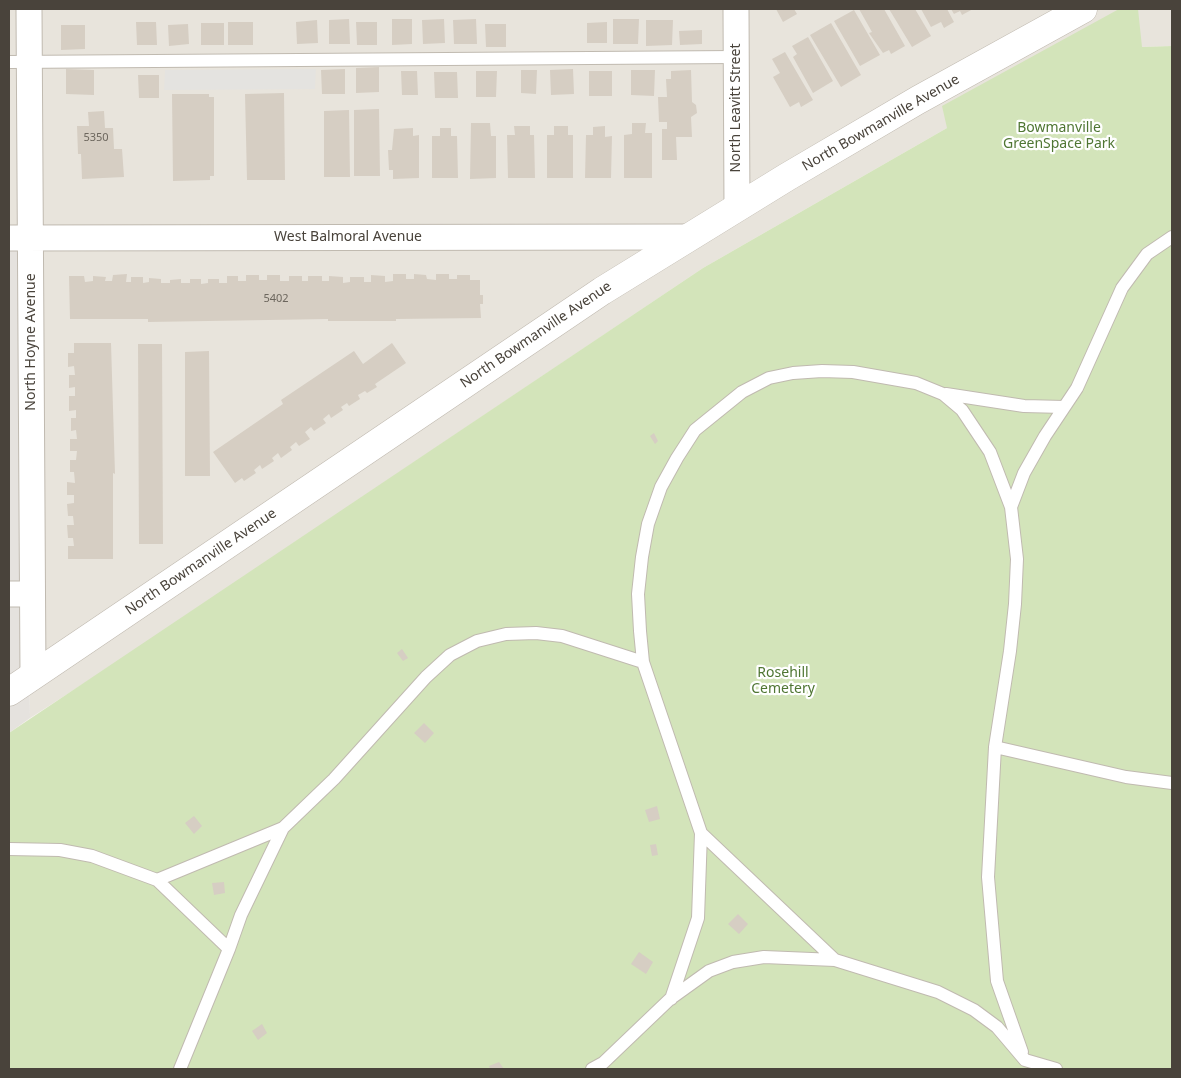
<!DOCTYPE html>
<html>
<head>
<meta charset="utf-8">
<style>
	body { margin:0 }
	#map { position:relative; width:1181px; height:1078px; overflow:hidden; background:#f5f2ed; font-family:"Noto Sans",sans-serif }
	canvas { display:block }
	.frame { position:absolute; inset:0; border:10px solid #49433b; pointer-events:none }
</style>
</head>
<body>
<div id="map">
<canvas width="1181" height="1078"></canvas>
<div class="frame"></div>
</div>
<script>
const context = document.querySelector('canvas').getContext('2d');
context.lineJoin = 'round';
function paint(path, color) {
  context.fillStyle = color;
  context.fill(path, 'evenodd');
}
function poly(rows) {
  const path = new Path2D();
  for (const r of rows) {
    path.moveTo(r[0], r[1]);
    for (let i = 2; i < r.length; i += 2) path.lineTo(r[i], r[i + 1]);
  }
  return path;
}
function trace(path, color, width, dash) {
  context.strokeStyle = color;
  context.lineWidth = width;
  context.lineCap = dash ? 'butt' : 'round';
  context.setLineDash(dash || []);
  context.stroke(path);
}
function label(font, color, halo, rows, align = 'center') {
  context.font = font + ' "Noto Sans",sans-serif';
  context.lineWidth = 4.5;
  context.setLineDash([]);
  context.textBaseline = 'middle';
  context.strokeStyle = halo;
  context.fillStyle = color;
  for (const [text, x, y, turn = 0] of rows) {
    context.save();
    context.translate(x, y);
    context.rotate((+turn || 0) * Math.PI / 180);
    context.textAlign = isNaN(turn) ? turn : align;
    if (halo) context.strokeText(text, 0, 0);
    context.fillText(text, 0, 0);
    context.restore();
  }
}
const residential = poly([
	[9,9,1172,9,1172,46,1142,47,947,128,703,268,111,666,30,718,22,237,9,236]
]);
const industrial = poly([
	[9,236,22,236,30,718,9,733]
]);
const green = poly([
	[1119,9,1138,9,1142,47,1172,46,1172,1069,9,1069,9,733,703,268,947,128,942,106]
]);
const parking = poly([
	[316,69,315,89,164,90,165,70]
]);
const building = poly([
	[776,9,794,9,797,14,783,22],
	[859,9,884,9,905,46,891,54,889,50,883,53,869,33,872,32],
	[889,9,915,9,931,36,912,47],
	[921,9,947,9,954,22,944,28,941,22,931,27],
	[951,9,973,9,962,15,960,11,954,14],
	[854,10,880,55,860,66,834,21],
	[349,19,350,44,329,44,329,20],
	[392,19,412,19,412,44,392,45],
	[444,19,445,43,423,44,422,20],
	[476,19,477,44,454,44,453,20],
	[613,19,639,19,638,44,613,44],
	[317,20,318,43,297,44,296,22],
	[646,20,673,20,672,45,646,46],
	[136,22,156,22,157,45,137,45],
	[228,22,253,22,253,45,228,45],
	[356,22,377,22,377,45,357,45],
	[607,22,607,43,587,43,587,23],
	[201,23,224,23,224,45,201,45],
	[831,23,861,75,841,87,810,35],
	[188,24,189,44,169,46,168,25],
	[485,24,506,24,506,47,486,47],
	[61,25,85,25,85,49,61,50],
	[702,30,702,44,680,45,679,31],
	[808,37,833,81,813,93,793,57,797,54,792,46],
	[785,52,813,100,801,107,799,102,790,107,773,77,780,73,772,59],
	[379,67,379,92,356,93,356,68],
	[66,69,94,70,94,95,66,94],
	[345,69,345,94,322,94,321,70],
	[573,69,574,94,551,95,550,70],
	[521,70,537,70,536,94,521,93],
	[631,70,655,70,654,96,631,95],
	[691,70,692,102,696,105,697,113,691,117,692,137,676,137,677,160,662,160,662,129,667,129,667,122,659,122,658,97,667,97,666,79,671,79,671,71],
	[401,71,417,71,418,95,402,95],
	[476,71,497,71,496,97,476,97],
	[589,71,612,71,612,96,589,96],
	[434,72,457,72,458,98,435,98],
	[138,75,159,75,159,98,139,98],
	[284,93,285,180,247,180,245,94],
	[172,94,209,94,209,97,214,97,214,176,210,176,210,180,173,181],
	[379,109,380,176,354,176,354,110],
	[349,110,350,177,324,177,324,111],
	[104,111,105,128,113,128,114,149,122,149,124,177,82,179,81,154,78,154,77,126,89,126,88,112],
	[471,123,490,123,491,136,496,136,496,178,470,179],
	[632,123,646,123,645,133,652,133,652,178,624,178,624,135,632,134],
	[514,126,530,126,530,135,534,135,535,178,508,178,507,135,515,135],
	[554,126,568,126,568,135,573,135,573,178,547,178,547,135,554,135],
	[605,126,605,137,612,136,611,178,585,178,586,135,593,135,593,127],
	[413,128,413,136,419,135,419,178,393,179,393,170,389,170,388,150,392,150,394,129],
	[440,128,451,128,451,136,457,136,458,178,432,178,432,136,440,136],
	[127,274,126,282,131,282,131,277,143,277,143,283,149,282,149,278,161,279,161,283,170,283,170,280,181,279,181,283,190,283,190,279,201,279,201,284,208,283,208,279,219,279,219,283,227,283,227,276,238,276,238,281,246,281,246,275,259,275,259,280,267,280,267,275,280,275,280,281,289,281,289,276,302,276,302,281,308,281,308,276,322,276,322,281,329,281,329,276,343,277,343,283,350,282,350,277,364,277,364,282,371,282,371,275,385,276,385,282,393,281,393,274,406,274,406,279,414,279,414,274,426,275,427,279,436,280,436,274,449,274,449,279,457,279,457,275,470,275,470,280,480,280,480,295,483,295,483,304,480,304,481,318,396,319,396,321,328,321,328,319,148,322,148,319,70,319,69,276,84,276,85,282,93,281,93,276,106,277,105,281,112,281,113,275],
	[74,343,111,343,115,474,113,473,113,559,68,559,68,546,74,546,73,538,68,538,67,525,74,525,73,516,68,516,67,504,74,503,74,495,67,495,67,482,75,483,74,472,70,472,70,460,76,460,77,451,70,451,70,439,77,439,76,430,71,431,71,418,76,418,76,410,69,411,69,396,75,396,75,387,69,388,69,375,75,375,74,366,68,367,68,353,74,353],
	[392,343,406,363,375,384,377,387,367,393,365,391,358,395,360,399,349,406,347,403,341,407,343,410,331,418,329,414,323,419,326,423,314,431,311,427,305,432,310,439,299,446,296,442,290,447,292,450,281,458,278,453,272,458,274,461,262,469,260,465,254,470,256,473,244,481,242,478,235,483,213,452,283,404,281,400,354,351,363,364],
	[138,344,162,344,163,544,139,544],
	[209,351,210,476,185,476,185,352],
	[654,433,658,441,655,444,650,436],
	[402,649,408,658,403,661,397,653],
	[424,723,434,733,425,743,414,733],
	[657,806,660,819,649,822,645,810],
	[194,816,202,826,194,834,185,823],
	[656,844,658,855,652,856,650,845],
	[224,882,225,893,214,895,212,883],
	[738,914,748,924,739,934,728,924],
	[639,952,653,962,646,974,631,964],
	[262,1024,267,1033,258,1040,252,1031],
	[499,1062,504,1069,490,1069,489,1066]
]);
const service = poly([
	[9,62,736,57],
	[946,394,1024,406,1064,407],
	[1011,507,990,452,962,410,943,394,916,383,853,372,822,371,793,373,769,378,742,392,695,430,677,458,661,487,648,524,642,557,638,594,640,631,643,662,701,833,835,960,938,992,974,1010,997,1027,1025,1060,1056,1069],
	[995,747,1126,777,1172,783],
	[9,849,60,850,92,856,157,880,283,828,334,779,426,677,450,655,477,641,506,634,536,633,562,636,643,662],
	[157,880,229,949,180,1069],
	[229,949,241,915,283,828],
	[671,999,698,918,701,833],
	[1022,1052,997,981,988,877,995,747,1010,651,1015,604,1017,559,1011,507,1024,473,1045,436,1077,388,1122,288,1147,254,1172,237],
	[592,1069,603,1063,670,999,709,971,733,962,764,957,835,960]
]);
const minor = poly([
	[29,9,33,676],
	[736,9,737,208],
	[9,238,687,237],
	[9,594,32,594]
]);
const tertiary = poly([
	[9,692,602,291,787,177,918,100,1083,9]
]);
const numberNames = [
	["5350",96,138],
	["5402",276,299]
];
const streetNames = [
	["North Leavitt Street",736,108,-90],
	["North Bowmanville Avenue",881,123,-30],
	["West Balmoral Avenue",348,237],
	["North Bowmanville Avenue",536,335,-34],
	["North Hoyne Avenue",31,342,-90],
	["North Bowmanville Avenue",201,562,-34]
];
const parkNames = [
	["Bowmanville",1059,128],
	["GreenSpace Park",1059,144],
	["Rosehill",783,673],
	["Cemetery",783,689]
];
paint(residential, '#e8e4dc');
paint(industrial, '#e5e2de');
paint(green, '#d3e4ba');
paint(parking, '#e4e3e0');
paint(building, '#d6cec3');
trace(service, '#c0bab0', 14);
trace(minor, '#c0bab0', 27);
trace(tertiary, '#c0bab0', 29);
trace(service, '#fff', 12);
trace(minor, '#fff', 25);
trace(tertiary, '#fff', 28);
label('11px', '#6c665d', null, numberNames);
label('14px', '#49433b', '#fff', streetNames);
label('14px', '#4f7633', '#fff', parkNames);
</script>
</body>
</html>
